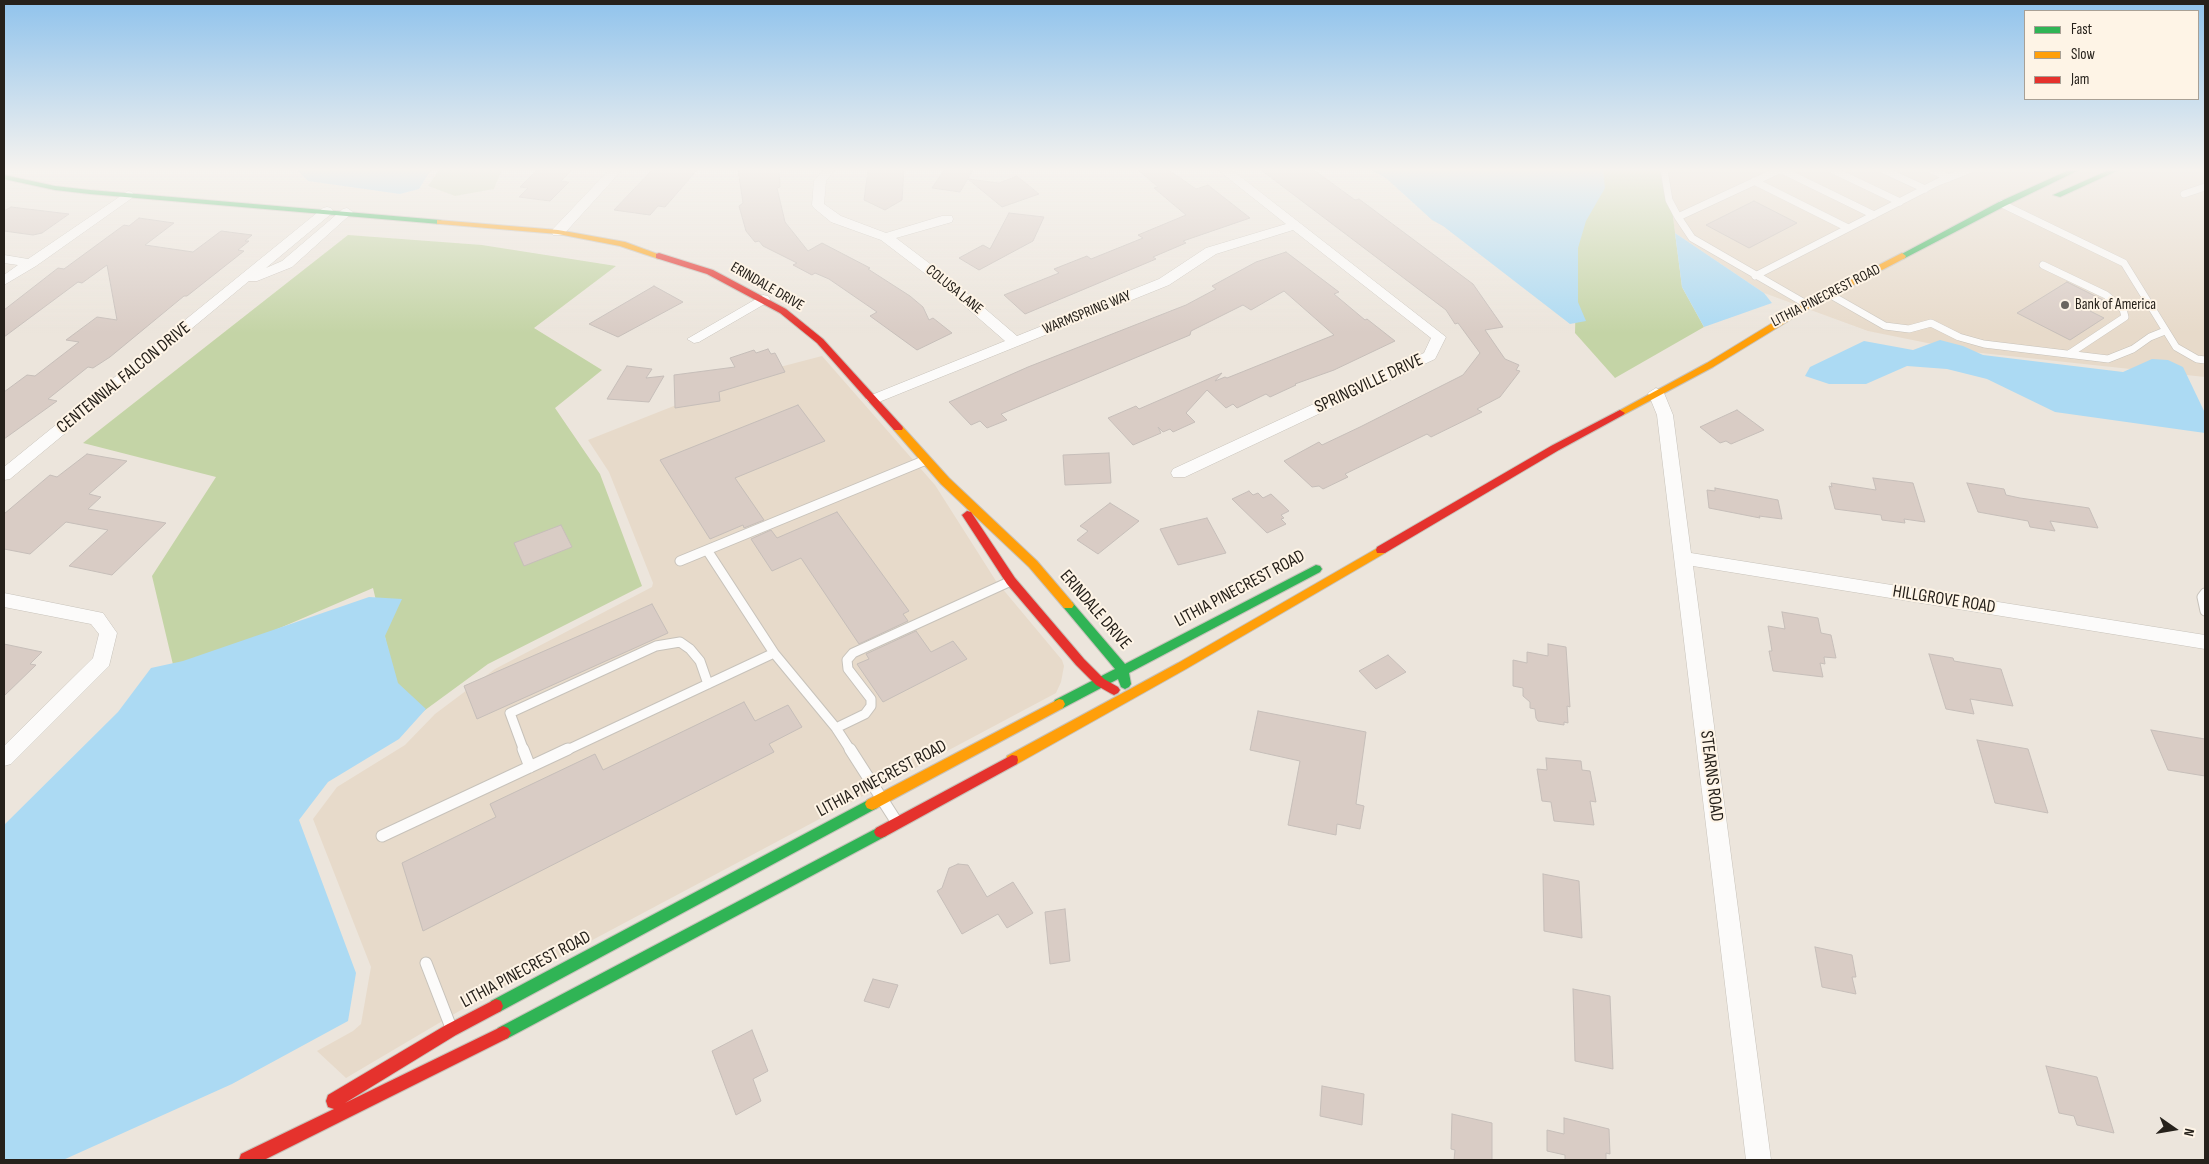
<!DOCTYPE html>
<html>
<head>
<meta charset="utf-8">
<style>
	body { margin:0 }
	#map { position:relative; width:2209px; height:1164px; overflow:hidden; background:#ece5dc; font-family:"Sofia Sans Condensed",sans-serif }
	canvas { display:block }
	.frame { position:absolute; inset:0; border:5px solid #26211b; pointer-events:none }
	.legend { position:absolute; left:2024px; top:10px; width:175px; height:90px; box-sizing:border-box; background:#fef4e6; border:1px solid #a8a095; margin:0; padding:6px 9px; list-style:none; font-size:15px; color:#26211b }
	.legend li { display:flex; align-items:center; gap:10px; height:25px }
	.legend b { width:25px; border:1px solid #a8a095 }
	.north { position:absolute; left:2149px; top:1104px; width:50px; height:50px; -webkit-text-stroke:4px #fef4e6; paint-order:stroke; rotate:103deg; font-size:14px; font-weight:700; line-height:20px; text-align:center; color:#26211b }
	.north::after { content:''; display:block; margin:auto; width:18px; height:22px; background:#26211b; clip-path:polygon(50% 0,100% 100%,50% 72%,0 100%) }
</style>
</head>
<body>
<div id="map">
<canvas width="2209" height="1164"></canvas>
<div class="frame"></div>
<ul class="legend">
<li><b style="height:6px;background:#30b455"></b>Fast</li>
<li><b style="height:6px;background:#ff9f0a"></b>Slow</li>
<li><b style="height:6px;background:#e5322d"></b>Jam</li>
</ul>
<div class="north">N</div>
</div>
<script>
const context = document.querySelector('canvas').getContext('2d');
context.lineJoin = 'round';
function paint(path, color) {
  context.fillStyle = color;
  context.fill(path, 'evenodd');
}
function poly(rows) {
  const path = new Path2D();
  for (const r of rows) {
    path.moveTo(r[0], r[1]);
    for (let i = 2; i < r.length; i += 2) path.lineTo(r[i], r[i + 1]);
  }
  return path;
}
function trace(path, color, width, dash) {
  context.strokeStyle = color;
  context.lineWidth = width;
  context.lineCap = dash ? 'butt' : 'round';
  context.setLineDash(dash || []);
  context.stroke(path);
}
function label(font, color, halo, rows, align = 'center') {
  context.font = font + ' "Sofia Sans Condensed",sans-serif';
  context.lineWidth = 4;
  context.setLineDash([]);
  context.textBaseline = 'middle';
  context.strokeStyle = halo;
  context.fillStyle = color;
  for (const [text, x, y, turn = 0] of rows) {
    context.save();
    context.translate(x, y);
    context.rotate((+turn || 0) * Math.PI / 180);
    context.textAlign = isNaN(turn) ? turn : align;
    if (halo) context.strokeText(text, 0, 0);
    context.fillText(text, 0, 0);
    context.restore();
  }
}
const built = poly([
	[1667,170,2205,170,2205,377,1972,352,1868,331,1764,293,1675,233],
	[822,356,935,485,996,581,1062,660,1064,666,1061,682,1056,693,461,1010,346,1078,317,1051,353,1031,361,1024,371,967,313,819,337,787,405,745,435,714,495,669,652,587,653,583,609,472,588,440,757,373]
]);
const green = poly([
	[439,170,502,170,494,189,455,196,428,186]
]);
const forest = poly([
	[1593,170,1667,170,1682,287,1704,327,1615,378,1575,333,1577,246],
	[348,235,482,245,616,266,534,328,602,370,555,408,600,474,642,586,488,664,406,724,373,588,175,673,152,576,216,477,83,443]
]);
const water = poly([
	[297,170,431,170,419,189,400,194,308,181],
	[1371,170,1603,170,1605,188,1586,221,1578,248,1578,302,1586,321,1570,324,1443,226,1432,220,1387,179],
	[1675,233,1764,293,1772,303,1704,327,1682,287],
	[1940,340,1963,346,1983,355,2123,372,2152,359,2168,360,2183,367,2205,413,2205,433,2055,412,1987,379,1947,369,1907,366,1866,384,1829,384,1805,376,1810,367,1864,341,1913,350],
	[369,597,402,599,385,636,398,683,426,709,399,739,328,782,299,820,356,973,348,1021,232,1084,63,1160,4,1160,4,825,118,712,151,668,183,661]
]);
const building = poly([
	[537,170,572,170,561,181,569,182,550,201,519,197,528,188,520,187,537,170],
	[652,170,697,170,665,207,658,206,650,215,614,210,652,170],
	[738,170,779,170,780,187,777,188,785,222,808,251,822,243,870,268,868,269,910,296,923,307,929,320,933,318,952,333,917,350,870,316,877,312,829,279,815,273,812,275,793,265,797,263,763,246,759,241,755,242,746,231,739,206,743,203,738,170],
	[868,170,904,170,902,200,885,210,864,200,868,170],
	[944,170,973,170,960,192,932,188,944,170],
	[1138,170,1169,170,1196,189,1208,185,1250,218,1183,241,1186,243,1153,257,1156,259,1025,314,1004,295,1059,273,1054,269,1087,256,1091,259,1143,238,1138,235,1186,215,1154,188,1158,187,1138,170],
	[1261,170,1314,170,1355,200,1359,199,1473,284,1503,327,1485,330,1505,359,1519,365,1516,370,1520,371,1500,397,1477,409,1482,412,1431,437,1427,434,1345,474,1348,477,1323,489,1319,486,1312,487,1284,461,1319,442,1322,445,1360,427,1463,375,1480,353,1458,323,1455,324,1446,310,1261,170],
	[1017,176,1039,194,1002,207,968,179,999,183,1017,176],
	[1754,201,1797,223,1749,248,1706,225,1754,201],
	[11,207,69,214,42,233,33,235,4,231,4,211,11,207],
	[1009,213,1044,217,1033,241,979,270,959,258,983,245,990,249,1009,213],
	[139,218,174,223,145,245,193,252,221,231,252,235,245,241,249,241,238,250,244,251,187,296,184,296,110,357,93,368,88,367,48,399,57,401,4,439,4,392,27,375,35,376,79,342,66,340,97,317,117,320,107,265,82,283,78,282,4,337,4,310,58,268,64,269,124,225,129,226,139,218],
	[1286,252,1339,292,1334,294,1365,320,1367,319,1395,341,1334,370,1295,384,1296,385,1270,397,1266,394,1237,408,1233,404,1226,408,1207,390,1186,413,1195,422,1173,432,1170,429,1163,432,1158,427,1161,433,1133,445,1108,418,1136,406,1139,409,1222,373,1215,381,1225,377,1227,378,1334,335,1284,291,1251,310,1243,305,1191,331,1190,335,1001,414,1007,420,987,428,980,421,971,425,949,402,1028,367,1186,305,1216,289,1212,286,1256,262,1286,252],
	[2067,282,2105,301,2090,311,2104,318,2070,340,2017,313,2067,282],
	[654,286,683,302,618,337,589,324,654,286],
	[768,349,771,354,775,353,785,372,719,392,720,401,675,408,674,375,735,367,730,358,754,350,756,353,768,349],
	[627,366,652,369,646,378,664,376,649,402,607,399,627,366],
	[798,405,825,441,735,478,764,520,744,528,743,525,710,539,660,460,798,405],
	[1737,410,1764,430,1731,444,1726,441,1720,443,1700,427,1737,410],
	[1109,453,1111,483,1065,485,1063,455,1109,453],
	[87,454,127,461,89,494,101,497,88,509,166,523,112,575,69,566,108,530,66,522,30,554,4,549,4,514,50,475,57,477,87,454],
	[1873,478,1913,483,1925,522,1904,519,1905,523,1882,520,1881,515,1835,509,1829,486,1832,487,1831,483,1876,490,1873,478],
	[1967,483,2004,489,2006,495,2020,498,2089,508,2098,528,2050,521,2055,531,2030,527,2028,521,1978,512,1967,483],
	[1715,488,1778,500,1782,519,1759,516,1760,518,1709,508,1707,490,1715,491,1715,488],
	[1249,491,1253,495,1258,493,1263,498,1271,494,1289,511,1281,515,1284,518,1281,519,1286,524,1267,533,1232,499,1249,491],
	[1110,503,1139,521,1098,554,1077,540,1088,531,1080,526,1110,503],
	[837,512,909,611,903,614,908,621,859,644,801,558,772,571,751,539,771,530,777,538,837,512],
	[1207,518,1226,553,1178,565,1160,529,1207,518],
	[561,525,572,547,524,566,514,543,561,525],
	[652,604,668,633,477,719,464,686,652,604],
	[1782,612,1818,618,1821,633,1831,635,1836,658,1824,657,1825,664,1820,663,1823,677,1773,671,1769,651,1772,651,1768,626,1785,629,1782,612],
	[916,631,931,652,953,641,967,659,883,702,857,664,869,659,866,654,916,631],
	[4,644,42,652,30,664,36,665,4,696,4,644],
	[1548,644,1566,647,1570,707,1567,706,1568,723,1564,722,1564,725,1538,721,1536,718,1535,709,1530,708,1530,702,1523,696,1523,688,1513,686,1513,660,1527,663,1527,652,1548,656,1548,644],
	[1929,654,1953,658,1954,661,2001,669,2013,706,1970,699,1974,714,1946,709,1929,654],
	[1388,655,1406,672,1376,689,1359,671,1388,655],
	[744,702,755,721,788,705,802,727,769,744,774,752,423,931,402,863,496,817,490,804,595,754,603,770,744,702],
	[1258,711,1366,732,1356,804,1364,806,1360,829,1337,824,1336,835,1288,825,1300,761,1250,750,1258,711],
	[2151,730,2205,739,2205,776,2168,770,2151,730],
	[1977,740,2028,749,2048,813,1995,803,1977,740],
	[1546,758,1581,761,1582,770,1590,771,1596,802,1590,801,1594,825,1554,821,1551,802,1542,801,1537,769,1547,770,1546,758],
	[958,864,968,865,987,897,1013,882,1033,913,1007,928,998,914,962,934,937,891,942,888,949,868,958,864],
	[1543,874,1579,881,1582,938,1544,931,1543,874],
	[1065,909,1070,961,1050,964,1045,912,1065,909],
	[1815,947,1852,955,1856,977,1852,977,1856,994,1822,987,1815,947],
	[873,979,898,985,889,1008,864,1001,873,979],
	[1573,989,1610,996,1613,1069,1575,1061,1573,989],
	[752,1030,768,1071,753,1079,761,1101,736,1115,712,1051,752,1030],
	[2046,1066,2097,1077,2114,1133,2077,1125,2074,1116,2059,1113,2046,1066],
	[1322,1086,1364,1094,1362,1125,1320,1116,1322,1086],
	[1452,1114,1492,1123,1492,1160,1454,1160,1455,1150,1451,1149,1452,1114],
	[1564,1118,1609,1129,1610,1154,1606,1153,1606,1160,1565,1160,1565,1155,1547,1151,1547,1130,1564,1134,1564,1118]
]);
const laneFar2 = poly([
	[1664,170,1669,200,1678,217],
	[1779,170,1678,217,1692,238,1808,305],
	[1782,170,1874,215],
	[1833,170,1900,202],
	[1884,170,1925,189],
	[1932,170,1949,178],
	[1754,181,1848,228],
	[2184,194,2205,187],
	[2002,204,2124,263,2176,347,2197,359,2205,360],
	[2043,265,2106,295,2123,309,2125,317,2069,354],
	[1755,276,1938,182,1969,170],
	[1829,294,1885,326,1909,329,1931,323,1959,337,1984,344,2108,359,2133,349,2150,337,2165,331]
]);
const laneFar1 = poly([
	[680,561,926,460],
	[2205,593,2202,597,2205,611],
	[774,653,836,728,851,751],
	[836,728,865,714,871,706,871,699,848,669,847,660,853,653,1011,581],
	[524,751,510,713,656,646,680,642,690,649,700,661,708,684],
	[565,751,774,653,707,550]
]);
const lane = poly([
	[523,749,530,767],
	[850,749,896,821],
	[382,836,568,749],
	[426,963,450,1025]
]);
const street = poly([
	[609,170,622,170,563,235,553,235,552,232,553,229,609,170],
	[823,170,835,170,826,181,824,204,841,216,886,233,942,216,952,216,953,219,952,222,896,238,954,282,1017,336,1159,279,1206,248,1286,224,1218,170,1232,170,1446,337,1435,359,1185,477,1173,477,1171,473,1173,469,1424,353,1431,338,1293,230,1216,254,1169,285,879,402,869,402,866,399,869,396,1005,341,944,288,881,240,831,222,814,208,812,205,814,181,823,170],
	[128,191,132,192,134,195,132,198,36,266,4,285,4,275,18,265,4,263,4,255,28,259,128,191],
	[327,207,331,208,333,211,331,214,266,268,282,261,343,209,347,208,353,212,292,267,257,281,249,281,10,479,4,480,4,467,323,208,327,207],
	[763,295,768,296,770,299,768,302,699,342,694,343,687,339,763,295],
	[1656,388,1664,393,1673,415,1691,553,2205,635,2205,649,1693,566,1771,1160,1746,1160,1657,415,1648,393,1656,388],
	[4,593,103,613,117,633,109,666,11,764,4,766,4,746,93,658,99,634,91,624,4,607,4,593]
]);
const fast = poly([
	[2069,170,2079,170,2005,206,1905,258,1902,259,1898,256,1999,202,2069,170],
	[2109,170,2119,170,2060,197,2053,195,2109,170],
	[4,175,55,186,90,190,440,220,444,222,440,224,90,194,55,190,4,179,4,175],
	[1316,565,1320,566,1322,569,1320,572,1129,673,1131,684,1129,687,1125,689,1121,687,1118,679,1063,708,1059,709,1055,708,1053,704,1055,700,1115,669,1064,608,1062,605,1064,602,1072,602,1125,664,1316,565],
	[872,798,877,800,879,804,877,808,501,1011,496,1013,491,1011,489,1006,491,1001,872,798],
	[881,826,886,828,888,832,886,836,508,1038,503,1040,498,1038,495,1033,498,1028,881,826]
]);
const slow = poly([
	[437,220,558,230,625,242,663,256,659,259,620,246,558,234,440,224,437,224,437,220],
	[1902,253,1906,256,1905,258,1811,307,1713,367,1623,415,1617,415,1615,413,1707,363,1805,303,1902,253],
	[898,425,902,426,949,478,1037,561,1072,602,1074,605,1072,608,1064,608,1029,567,941,484,894,430,893,428,894,426,898,425],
	[1381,546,1385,547,1386,550,1385,553,1186,669,1017,764,1012,765,1007,764,1006,760,1007,756,1178,663,1381,546],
	[1059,699,1063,700,1065,704,1063,708,877,808,872,810,867,808,865,804,867,800,1059,699]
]);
const jam = poly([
	[659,253,713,270,786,309,823,339,902,426,903,428,902,430,894,430,817,343,780,313,707,274,656,258,656,254,659,253],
	[1620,410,1625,413,1623,415,1559,450,1385,553,1377,553,1376,550,1377,547,1551,446,1620,410],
	[967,511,971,512,1015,578,1084,659,1104,679,1118,687,1120,690,1118,693,1114,695,1110,693,1096,685,1076,665,1007,584,962,515,967,511],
	[1012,755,1017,756,1018,760,1017,764,886,836,881,838,876,836,874,832,876,828,1012,755],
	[496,999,501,1001,503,1006,501,1011,456,1035,345,1103,503,1026,508,1028,511,1033,508,1038,264,1160,239,1160,241,1154,334,1109,328,1107,326,1101,328,1095,446,1025,496,999]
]);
const markers = [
	[2065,305,5,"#6b665f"]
];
const farStreetnames = [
	["ERINDALE DRIVE",767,287,30],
	["COLUSA LANE",954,290,39],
	["LITHIA PINECREST ROAD",1826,296,-27],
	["WARMSPRING WAY",1087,313,-22]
];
const farPoinames = [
	["Bank of America",2075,305]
];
const streetNames = [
	["CENTENNIAL FALCON DRIVE",124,378,-39],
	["SPRINGVILLE DRIVE",1369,384,-25],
	["LITHIA PINECREST ROAD",1240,589,-28],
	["HILLGROVE ROAD",1944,600,9],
	["ERINDALE DRIVE",1095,610,49],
	["STEARNS ROAD",1711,776,83],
	["LITHIA PINECREST ROAD",882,779,-28],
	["LITHIA PINECREST ROAD",526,970,-28]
];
paint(built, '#e7daca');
paint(green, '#cfd9ba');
paint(forest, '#c4d4a6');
paint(water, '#acdaf3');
paint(building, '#d9ccc5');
trace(building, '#c6beb9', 1);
trace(laneFar2, '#c7c2ba', 8);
trace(laneFar1, '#c7c2ba', 11);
trace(lane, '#c7c2ba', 13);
trace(street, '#c7c2ba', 1);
trace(fast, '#c7c2ba', 2);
trace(slow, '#c7c2ba', 2);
trace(jam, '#c7c2ba', 2);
trace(laneFar2, '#fcfbfa', 7);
trace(laneFar1, '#fcfbfa', 9);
trace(lane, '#fcfbfa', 11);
paint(street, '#fcfbfa');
paint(fast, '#30b455');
paint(slow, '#ff9f0a');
paint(jam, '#e5322d');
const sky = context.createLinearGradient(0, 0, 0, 333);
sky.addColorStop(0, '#90c3ec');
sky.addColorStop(0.51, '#f6f3ef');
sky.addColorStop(1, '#f6f3ef00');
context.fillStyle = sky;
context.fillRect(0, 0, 2209, 333);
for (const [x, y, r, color] of markers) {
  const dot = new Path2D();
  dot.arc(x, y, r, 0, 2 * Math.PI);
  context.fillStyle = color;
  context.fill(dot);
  trace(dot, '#fef4e6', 2);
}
label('15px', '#26211b', '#fef4e6', farStreetnames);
label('15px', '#26211b', '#fef4e6', farPoinames, 'left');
label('18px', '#26211b', '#fef4e6', streetNames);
</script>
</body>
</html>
